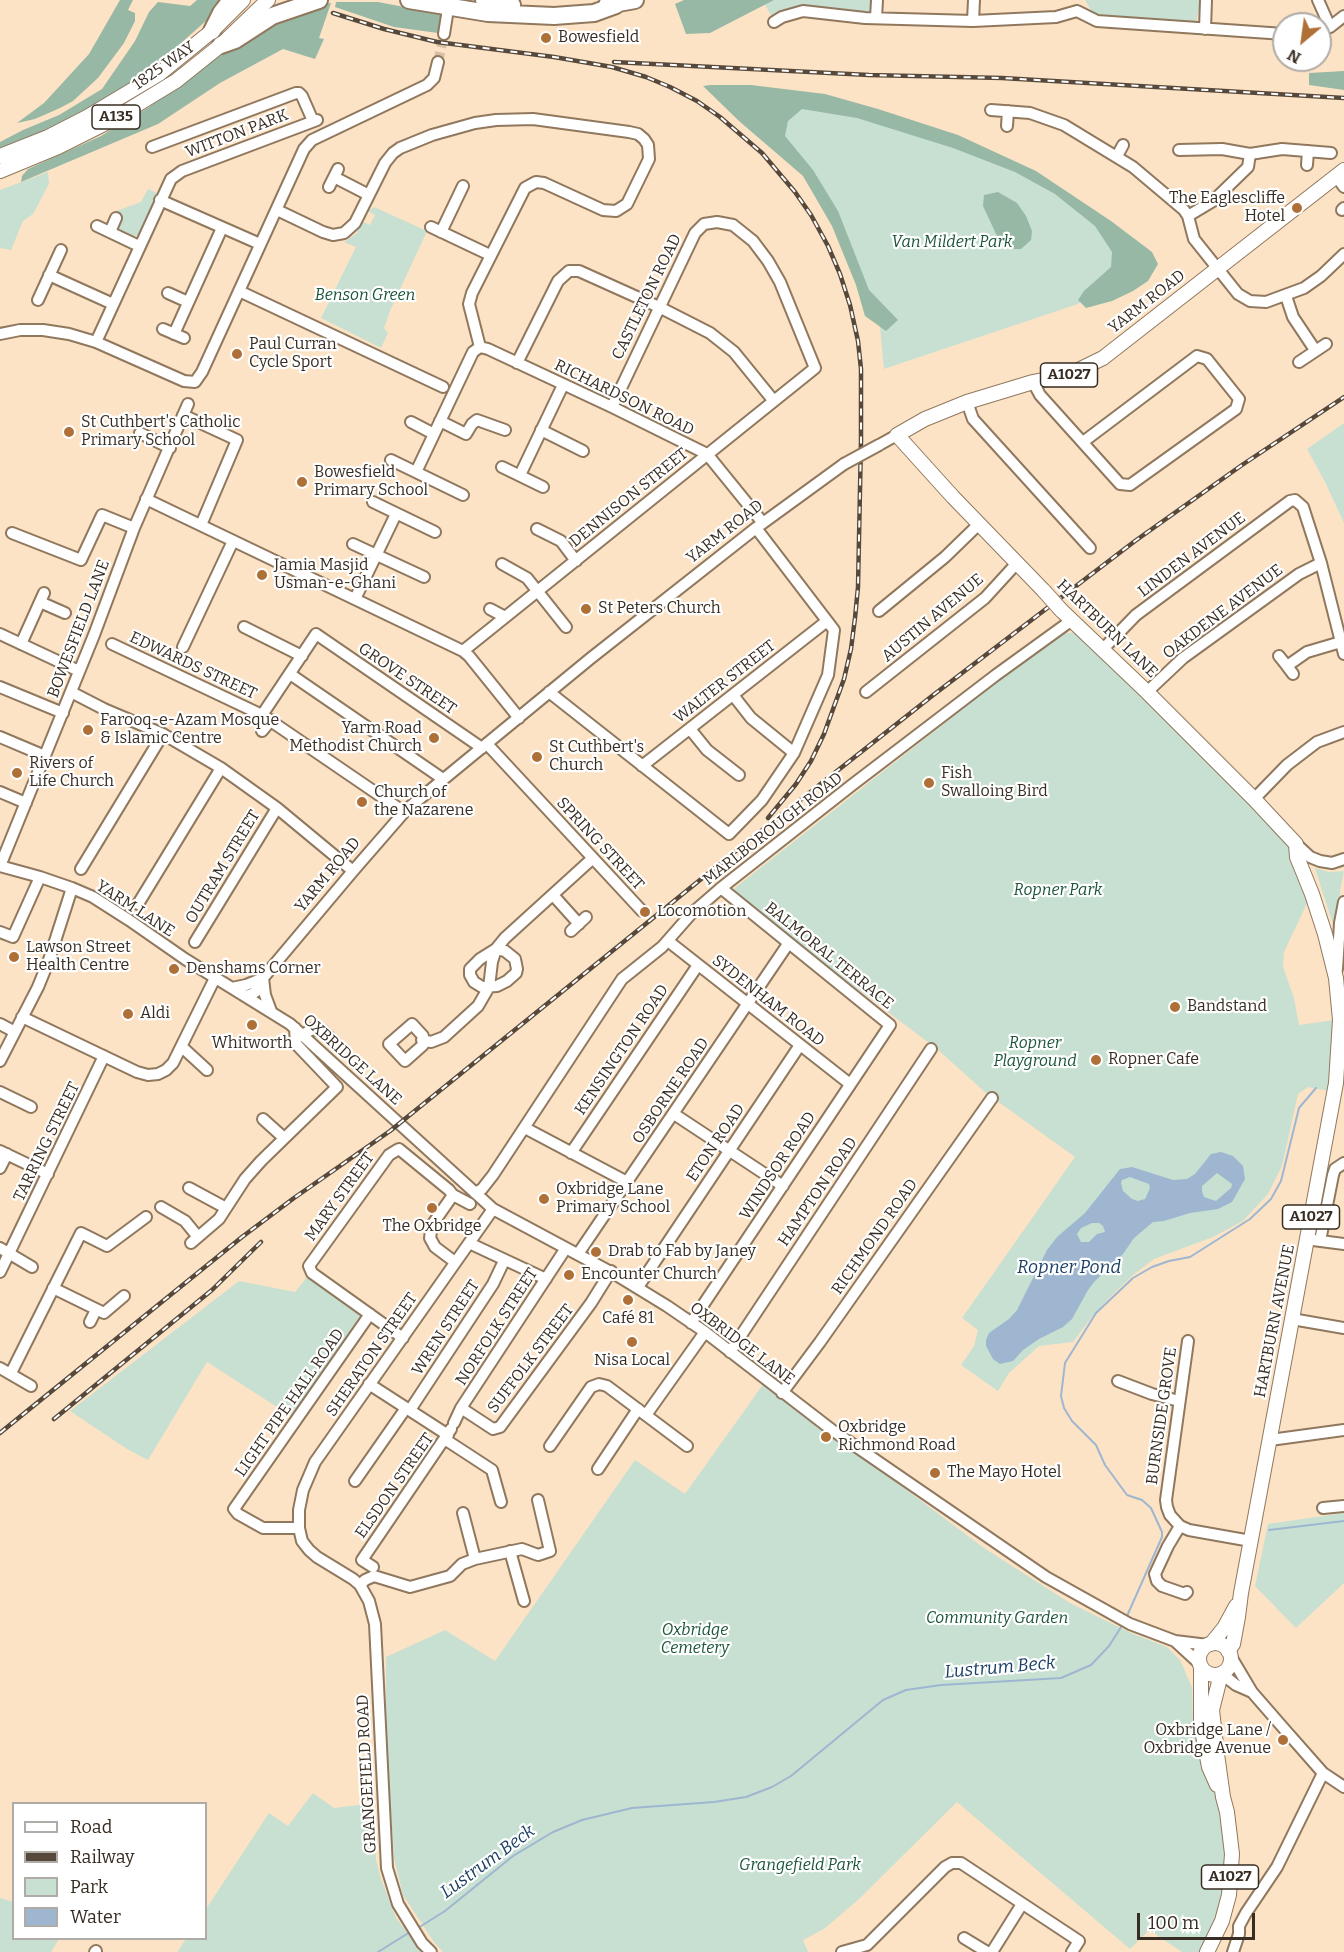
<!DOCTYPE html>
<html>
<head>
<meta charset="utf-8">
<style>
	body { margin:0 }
	#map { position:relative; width:1344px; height:1952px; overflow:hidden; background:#fde3c5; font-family:Bitter,serif }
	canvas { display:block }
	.legend { position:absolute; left:12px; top:1802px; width:195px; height:138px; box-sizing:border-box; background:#fff; border:2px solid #afaba7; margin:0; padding:8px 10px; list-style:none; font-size:18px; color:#382d22 }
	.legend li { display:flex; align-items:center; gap:12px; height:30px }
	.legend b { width:30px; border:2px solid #afaba7 }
	.north { position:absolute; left:1272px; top:12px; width:60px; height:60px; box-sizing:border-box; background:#fff; border:2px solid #afaba7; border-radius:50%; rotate:209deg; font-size:16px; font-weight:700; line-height:24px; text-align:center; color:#382d22 }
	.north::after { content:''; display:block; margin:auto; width:21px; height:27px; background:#ae7036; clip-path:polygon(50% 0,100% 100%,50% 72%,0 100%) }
	.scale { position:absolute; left:1137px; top:1913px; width:118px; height:27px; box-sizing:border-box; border:3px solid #382d22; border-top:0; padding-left:8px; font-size:18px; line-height:21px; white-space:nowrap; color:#382d22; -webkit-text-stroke:4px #fff; paint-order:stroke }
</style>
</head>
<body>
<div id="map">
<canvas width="1344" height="1952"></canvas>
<ul class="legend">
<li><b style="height:8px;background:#fff"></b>Road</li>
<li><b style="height:8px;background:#56493b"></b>Railway</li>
<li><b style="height:16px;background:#c7e0d1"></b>Park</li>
<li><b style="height:16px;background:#9eb6d0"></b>Water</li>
</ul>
<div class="north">N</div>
<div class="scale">100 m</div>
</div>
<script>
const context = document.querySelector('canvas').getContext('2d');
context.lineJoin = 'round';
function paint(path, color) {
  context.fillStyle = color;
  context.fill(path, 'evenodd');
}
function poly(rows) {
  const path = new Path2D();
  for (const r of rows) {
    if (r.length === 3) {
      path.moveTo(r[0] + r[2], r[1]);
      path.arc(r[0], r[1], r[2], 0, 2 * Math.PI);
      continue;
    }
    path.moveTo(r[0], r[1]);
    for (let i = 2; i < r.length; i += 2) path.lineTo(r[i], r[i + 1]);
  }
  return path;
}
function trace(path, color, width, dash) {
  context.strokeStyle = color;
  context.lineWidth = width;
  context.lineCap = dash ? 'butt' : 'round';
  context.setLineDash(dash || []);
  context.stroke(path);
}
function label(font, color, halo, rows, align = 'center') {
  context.font = font + ' Bitter,serif';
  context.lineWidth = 4.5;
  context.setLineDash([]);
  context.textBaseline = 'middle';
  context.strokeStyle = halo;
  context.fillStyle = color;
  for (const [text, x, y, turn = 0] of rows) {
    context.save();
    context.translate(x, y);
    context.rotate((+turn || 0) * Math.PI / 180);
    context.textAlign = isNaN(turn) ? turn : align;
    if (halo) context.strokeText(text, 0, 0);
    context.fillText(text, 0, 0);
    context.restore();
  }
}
const green = poly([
	[763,0,877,0,876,18,803,11,774,22],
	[1085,0,1199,0,1200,6,1194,29,1097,21],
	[722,87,794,95,1036,175,1143,251,1105,292,1075,305,884,369,879,316,825,198],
	[48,172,49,184,33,214,23,221,11,250,0,248,0,190],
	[148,189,157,193,138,235,133,236,118,229,122,217,115,214,116,211,141,202],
	[374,207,427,231,390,311,384,328,388,333,381,348,321,318,356,247,344,242,356,234,363,222,370,225,375,215,368,211],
	[1344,423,1344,523,1325,482,1307,449],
	[1078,632,1292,846,1309,899,1284,952,1283,967,1294,998,1299,1025,1334,1020,1329,1091,1308,1087,1298,1094,1282,1166,1268,1194,1243,1221,1213,1237,1154,1259,1133,1275,1110,1297,1091,1318,1073,1342,1039,1346,1009,1373,998,1391,961,1365,974,1346,978,1330,962,1318,1075,1157,986,1093,937,1049,791,939,731,891,1058,634],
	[1315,868,1329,872,1344,871,1340,892,1337,937],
	[307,1277,361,1314,294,1418,207,1362,148,1460,127,1449,70,1411,239,1281,295,1292],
	[764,1383,984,1548,1070,1603,1131,1633,1167,1647,1180,1660,1192,1687,1193,1727,1198,1749,1227,1812,1229,1895,1207,1952,1182,1952,1149,1930,1130,1949,957,1802,859,1899,824,1929,803,1940,808,1952,443,1952,434,1942,403,1895,394,1858,386,1746,386,1657,445,1630,495,1661,635,1460,685,1494],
	[1344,1513,1344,1583,1296,1628,1255,1586,1268,1524],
	[313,1793,334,1808,374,1803,376,1860,381,1879,396,1918,423,1952,177,1952,186,1939,206,1938,206,1909,269,1813,288,1826],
	[0,1898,13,1902,14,1938,59,1939,51,1952,0,1952]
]);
const forest = poly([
	[120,0,133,0,128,10,135,13,135,21,124,43,98,78,73,101,60,108,35,119,17,123,44,103,89,54],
	[197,0,219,0,207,20,172,51,155,70,57,127,0,151,0,142,23,130,59,115,102,89,135,41,149,12,158,2,190,6],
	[684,0,774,0,710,33,686,34,675,4],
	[336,2,378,2,441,14,438,33,394,27,335,7],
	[331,3,319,38,324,39,315,59,283,49,220,83,158,124,21,182,22,176,28,169,101,136,149,107,242,38,307,7],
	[1344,71,1344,90,1309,85,1309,73],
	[710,85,751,85,825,94,878,109,958,135,1036,171,1111,221,1152,252,1158,264,1148,281,1133,291,1112,301,1086,308,1078,300,1084,291,1111,267,1112,252,1095,226,1055,194,1015,172,953,148,857,118,802,109,788,121,785,136,813,170,838,211,869,290,898,320,886,331,865,316,856,285,832,226,803,176,739,121,703,86],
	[998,192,1017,203,1026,216,1032,231,1031,240,1021,249,1009,249,997,236,983,206,984,195]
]);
const water = poly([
	[1221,1152,1233,1156,1243,1166,1245,1179,1232,1202,1218,1209,1190,1213,1164,1221,1153,1222,1134,1238,1123,1254,1094,1282,1088,1290,1072,1319,1063,1327,1039,1339,1023,1350,1013,1361,1000,1364,993,1359,986,1346,986,1340,989,1333,1009,1319,1017,1310,1047,1250,1057,1237,1085,1213,1120,1169,1132,1167,1173,1180,1187,1179,1195,1174,1211,1154],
	[1217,1173,1232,1184,1231,1188,1216,1201,1204,1197,1202,1191,1202,1186],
	[1130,1177,1149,1184,1150,1188,1145,1199,1138,1201,1132,1199,1123,1191,1121,1183,1122,1180],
	[1092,1223,1099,1223,1103,1226,1105,1232,1097,1234,1089,1242,1081,1242,1077,1234,1081,1228]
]);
const stream = poly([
	[1269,1530,1344,1521],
	[1127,1616,1162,1537,1162,1532,1151,1508,1142,1500,1127,1495,1105,1465,1096,1445,1072,1421,1064,1408,1061,1396,1065,1363,1096,1313,1133,1278,1152,1267,1169,1261,1190,1257,1250,1219,1271,1199,1281,1181,1299,1108,1316,1088],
	[418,1928,445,1911,513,1856,553,1832,582,1820,632,1808,714,1802,746,1797,772,1787,791,1776,883,1700,906,1690,941,1685,1061,1678,1091,1665,1109,1646,1123,1624],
	[378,1952,410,1932]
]);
const minorTunnel = poly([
	[438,62,444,34]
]);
const minor = poly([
	[1318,0,1330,27],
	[1077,11,1097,21,1284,34],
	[876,18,877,0],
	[973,21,974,0],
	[774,22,782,17,803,11,865,18,973,21,1056,17,1077,11],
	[1205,29,1206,0],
	[1320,30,1330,27,1344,16],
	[444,34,447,15],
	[991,110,1030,113,1064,125,1133,167,1184,210,1188,216,1194,239,1238,294,1250,301,1266,302,1304,288,1321,276,1344,254],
	[1007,126,1008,111],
	[152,147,296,93,299,93,302,96,313,121],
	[1179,150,1222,149,1250,154,1282,149,1331,153],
	[1117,156,1123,145],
	[1307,165,1308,151],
	[1336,176,1344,187],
	[334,177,369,195],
	[329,187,338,169],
	[160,200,260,244],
	[277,210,323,232,333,235,344,233,355,223,385,163,393,153,400,148,432,135,475,123,496,120,533,119,629,132,638,134,644,139,648,145,649,159,627,204,616,211,603,210,544,183,536,182,525,188,472,293,469,304,480,347],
	[1342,210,1344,208],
	[1188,216,1213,201,1248,167,1250,154],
	[97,226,139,246],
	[431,227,490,255],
	[110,232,116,218],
	[441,232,463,186],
	[49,275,113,304],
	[239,291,443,387],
	[168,293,188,302],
	[1286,296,1293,317,1315,350],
	[38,300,61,250],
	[163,329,184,338],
	[0,334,20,330,43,330,69,334,96,342,184,381,195,382,202,372,304,149,312,140,427,85,434,78,438,62],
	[174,334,222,228],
	[96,342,171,179,182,171,317,120],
	[480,347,488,349,612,407,707,454,763,523],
	[1299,362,1326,344],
	[517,363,558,281,569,271,579,271,659,307,710,333,734,352,773,400],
	[1033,382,1040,395,1120,484,1130,485,1236,409,1239,399,1207,359,1197,356,1083,442],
	[967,402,973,419,1090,548],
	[183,415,237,440,201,525],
	[440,421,466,434,472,424,477,420,505,430],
	[411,422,434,434],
	[541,430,583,451],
	[140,433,170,448],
	[879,445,897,435],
	[391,460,463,495],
	[502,467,543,487],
	[416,472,473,352,480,347],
	[520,475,563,385],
	[146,499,463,651,469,656,519,718],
	[373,502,435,532],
	[537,529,561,541,576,561],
	[12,533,81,560,102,515,134,528],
	[353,544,424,577],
	[502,564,527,578,566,627],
	[355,599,396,514],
	[40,602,65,613],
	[490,609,505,617],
	[879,611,945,557,979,524],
	[244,627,302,656],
	[0,634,79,671],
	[21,644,44,593],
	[112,644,262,715,404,812],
	[183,647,233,541],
	[1103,649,1136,615,1290,501,1295,500,1303,507,1321,563,1344,654],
	[463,651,815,368,780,282,768,261,753,241,733,225,717,222,704,224,695,233,612,407],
	[1279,656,1287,666],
	[290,674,443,779],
	[1293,674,1287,666,1307,652,1341,642],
	[0,687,63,713],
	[71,692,104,709,163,734,221,768,277,808,353,871],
	[549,692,729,834,762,800,794,753,828,675,834,630,756,528],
	[866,692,985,598,1017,563],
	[1147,692,1183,658,1299,574,1321,563],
	[733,695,751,718,794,753],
	[262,715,316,634,482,748],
	[690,729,707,750,739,775],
	[262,731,271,720],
	[0,737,45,756],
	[487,744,642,911],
	[642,766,827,621],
	[0,792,26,803],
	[1254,799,1287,765,1317,742,1344,732],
	[1296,844,1310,857,1320,861,1332,863,1344,859],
	[0,866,40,877,72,888,93,897,129,920,185,959,290,1024,493,1209,618,1276,667,1306,705,1332,832,1430,1046,1577,1130,1624,1175,1641,1208,1645],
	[0,866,94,635,134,528,188,404],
	[81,869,163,734],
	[553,895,579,924],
	[138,904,221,768],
	[571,931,586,917],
	[0,932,13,937,40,877],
	[668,941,850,1084],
	[195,942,277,808],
	[496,949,505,951,515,959,517,969,516,973,507,981,497,986,482,987,474,982,470,975,470,969,480,959,496,949],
	[1337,969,1340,923,1344,902],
	[263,978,265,995,271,1011],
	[232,988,246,985,263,978],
	[246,996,252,994,258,990,263,978,353,871,406,810,591,658,756,528,844,464],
	[22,1017,137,1072,148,1075,158,1074,166,1070,173,1063,215,978],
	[0,1024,15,1032],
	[412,1024,423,1036,423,1045,405,1061,389,1044,412,1024],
	[303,1035,312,1029,323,1031,334,1042],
	[422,1040,431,1042,444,1037,478,1006,489,987,492,962,496,949,505,938,593,858],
	[182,1047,207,1070],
	[0,1061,38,987,49,960,72,888],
	[0,1092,31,1107],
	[674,1114,783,1186],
	[263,1119,284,1138],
	[525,1128,627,1182],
	[0,1151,48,1174],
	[571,1153,698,965],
	[0,1168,7,1154],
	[189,1188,226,1208],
	[475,1193,482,1189,493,1175,622,979,662,947,691,914,721,888,852,785,996,675,1072,620],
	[453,1195,432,1225,430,1238,435,1247,455,1262],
	[161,1207,185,1221,198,1237],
	[1313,1240,1344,1244],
	[1320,1241,1333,1175,1335,1169,1344,1163],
	[191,1243,219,1219,245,1179,261,1161,337,1087,296,1044,295,1028],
	[469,1243,546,1279],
	[0,1248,32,1267],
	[578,1254,788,944],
	[0,1272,104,1056],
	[638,1287,800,1045],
	[53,1288,104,1313,124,1296],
	[1292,1319,1344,1328],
	[90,1322,96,1310],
	[691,1323,890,1025,721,888],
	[403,1338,312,1273,309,1266,389,1155,397,1150,399,1149,449,1190,453,1195,470,1204],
	[1188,1341,1166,1500,1167,1507,1170,1515,1180,1526,1189,1530,1251,1541],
	[730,1352,931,1049],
	[0,1368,31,1386],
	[10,1373,13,1369,81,1233,107,1246,146,1217],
	[1118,1381,1152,1394,1179,1401],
	[369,1384,448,1435],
	[782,1393,820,1342,992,1098],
	[461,1408,493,1429,500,1427,591,1303,611,1271],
	[410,1410,493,1284,504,1261],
	[646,1415,705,1332],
	[454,1423,461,1408,566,1248],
	[446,1440,492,1470,501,1502],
	[1270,1440,1344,1430],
	[550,1446,591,1387,599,1384,607,1386,687,1446],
	[598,1469,638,1409],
	[355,1481,406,1408],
	[1323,1508,1344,1506],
	[463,1513,475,1559],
	[1180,1526,1168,1546,1155,1574,1157,1581,1162,1586,1185,1594,1187,1592],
	[299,1528,263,1528,238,1514,234,1509,370,1314],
	[510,1551,524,1601],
	[373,1567,362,1560,451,1429],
	[360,1585,365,1580,374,1576,410,1587,450,1576,462,1564,475,1559,522,1549,538,1555,550,1551,538,1500],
	[1175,1641,1200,1664],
	[1230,1655,1252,1692,1286,1731,1323,1773,1344,1787],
	[1222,1674,1236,1685,1252,1692],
	[964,1938,987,1952],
	[95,1952,96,1951],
	[431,1952,422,1943,398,1904,387,1868,375,1624,369,1601,360,1585,353,1579,317,1557,309,1550,302,1541,299,1528,299,1510,303,1490,315,1462,493,1209],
	[842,1952,867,1945,945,1867,952,1863,961,1863,1079,1941,1072,1952],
	[992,1952,1022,1904],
	[1233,1952,1239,1934,1239,1926,1246,1913,1277,1867,1323,1773]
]);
const major = poly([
	[0,156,48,137,87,117,159,74,212,31,243,0],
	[0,171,58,147,112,120,153,95,176,81,221,45,268,0],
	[1044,591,953,497,897,435,925,419,967,402,1033,382,1068,375,1103,358,1344,170],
	[1061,610,1147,692,1254,799,1296,844,1297,857,1312,894,1325,934,1336,978,1340,1020,1336,1083,1241,1593,1238,1617,1233,1644,1228,1651],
	[1215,1659,16],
	[1211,1644,1224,1628,1236,1606],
	[1201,1667,1201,1725,1209,1767,1217,1785],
	[1207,1952,1222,1921,1229,1895,1232,1854,1227,1812,1223,1797,1217,1754,1212,1710,1221,1674]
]);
const highway = poly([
	[409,0,488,13,554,16,594,13,616,5],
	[484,0,512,5],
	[607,5,635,0],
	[212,31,221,13,231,0],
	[221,45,235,40,272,16,319,0]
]);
const rail = poly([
	[333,13,384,29,437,42,554,57,612,67,646,77,670,87,697,101,720,117,762,153,795,192,811,215,828,246,840,274,850,305,858,341,861,369,861,441,858,587,855,618,851,649,844,679,824,734,811,761,796,784,768,818],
	[614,62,869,75,1002,78,1344,98],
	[54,1419,212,1290,261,1242],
	[0,1433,242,1237,294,1198,390,1131,737,850,932,696,1135,541,1242,465,1344,397]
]);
const minorBridge = poly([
	[844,464,879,445]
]);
const majorBridge = poly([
	[1044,591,1061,610]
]);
const markers = [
	[546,38,6,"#ae7036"],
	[1297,208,6,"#ae7036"],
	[237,354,6,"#ae7036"],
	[69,432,6,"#ae7036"],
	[302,482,6,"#ae7036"],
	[262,575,6,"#ae7036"],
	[586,609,6,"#ae7036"],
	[88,730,6,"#ae7036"],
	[434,738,6,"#ae7036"],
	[537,757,6,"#ae7036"],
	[17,773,6,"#ae7036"],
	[929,783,6,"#ae7036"],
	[362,802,6,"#ae7036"],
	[645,912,6,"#ae7036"],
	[14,957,6,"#ae7036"],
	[174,969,6,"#ae7036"],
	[1175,1007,6,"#ae7036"],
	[128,1014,6,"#ae7036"],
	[252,1025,6,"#ae7036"],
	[1096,1060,6,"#ae7036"],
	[544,1199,6,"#ae7036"],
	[432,1208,6,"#ae7036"],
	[596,1252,6,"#ae7036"],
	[569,1275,6,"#ae7036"],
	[628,1300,6,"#ae7036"],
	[632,1342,6,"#ae7036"],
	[826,1437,6,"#ae7036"],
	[935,1473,6,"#ae7036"],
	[1283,1740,6,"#ae7036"]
];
const shields = [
	[116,117,48],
	[1069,375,57],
	[1311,1217,57],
	[1230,1877,57]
];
const shieldNames = [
	["A135",116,117],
	["A1027",1069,375],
	["A1027",1311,1217],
	["A1027",1230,1877]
];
const poiNames = [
	["Bowesfield",558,38],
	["The Eaglescliffe",1285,199,"right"],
	["Hotel",1285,217,"right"],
	["Paul Curran",249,345],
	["Cycle Sport",249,363],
	["St Cuthbert's Catholic",81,423],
	["Primary School",81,441],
	["Bowesfield",314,473],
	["Primary School",314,491],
	["Jamia Masjid",274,566],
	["Usman-e-Ghani",274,584],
	["St Peters Church",598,609],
	["Farooq-e-Azam Mosque",100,721],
	["& Islamic Centre",100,739],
	["Yarm Road",422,729,"right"],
	["Methodist Church",422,747,"right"],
	["St Cuthbert's",549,748],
	["Church",549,766],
	["Rivers of",29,764],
	["Life Church",29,782],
	["Fish",941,774],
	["Swalloing Bird",941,792],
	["Church of",374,793],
	["the Nazarene",374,811],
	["Locomotion",657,912],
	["Lawson Street",26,948],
	["Health Centre",26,966],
	["Denshams Corner",186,969],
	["Bandstand",1187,1007],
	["Aldi",140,1014],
	["Whitworth",252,1044,"center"],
	["Ropner Cafe",1108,1060],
	["Oxbridge Lane",556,1190],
	["Primary School",556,1208],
	["The Oxbridge",432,1227,"center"],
	["Drab to Fab by Janey",608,1252],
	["Encounter Church",581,1275],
	["Café 81",628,1319,"center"],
	["Nisa Local",632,1361,"center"],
	["Oxbridge",838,1428],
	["Richmond Road",838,1446],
	["The Mayo Hotel",947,1473],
	["Oxbridge Lane /",1271,1731,"right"],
	["Oxbridge Avenue",1271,1749,"right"]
];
const streetNames = [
	["1825 WAY",164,66,-35],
	["WITTON PARK",237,134,-21],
	["CASTLETON ROAD",647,297,-64],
	["YARM ROAD",1147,302,-38],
	["RICHARDSON ROAD",624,398,26],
	["DENNISON STREET",629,498,-39],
	["YARM ROAD",725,532,-38],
	["LINDEN AVENUE",1192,555,-37],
	["OAKDENE AVENUE",1223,612,-37],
	["AUSTIN AVENUE",933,618,-40],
	["BOWESFIELD LANE",79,629,-69],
	["HARTBURN LANE",1107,629,44],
	["EDWARDS STREET",193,666,25],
	["GROVE STREET",407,679,34],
	["WALTER STREET",725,682,-38],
	["MARLBOROUGH ROAD",773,829,-38],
	["SPRING STREET",600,844,47],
	["OUTRAM STREET",223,867,-59],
	["YARM ROAD",328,875,-50],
	["YARM LANE",135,909,33],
	["BALMORAL TERRACE",829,956,39],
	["SYDENHAM ROAD",768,1001,38],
	["KENSINGTON ROAD",622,1050,-56],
	["OXBRIDGE LANE",352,1060,42],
	["OSBORNE ROAD",671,1091,-56],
	["TARRING STREET",47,1142,-64],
	["ETON ROAD",716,1143,-56],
	["WINDSOR ROAD",778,1166,-57],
	["HAMPTON ROAD",818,1192,-56],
	["MARY STREET",340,1197,-54],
	["RICHMOND ROAD",875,1237,-55],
	["HARTBURN AVENUE",1275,1321,-79],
	["NORFOLK STREET",497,1327,-57],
	["WREN STREET",446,1328,-57],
	["OXBRIDGE LANE",742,1344,37],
	["SHERATON STREET",372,1355,-55],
	["SUFFOLK STREET",531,1359,-53],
	["LIGHT PIPE HALL ROAD",290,1403,-55],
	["BURNSIDE GROVE",1162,1416,-82],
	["ELSDON STREET",395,1486,-55],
	["GRANGEFIELD ROAD",367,1774,-93]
];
const parkNames = [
	["Van Mildert Park",952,243],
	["Benson Green",365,296],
	["Ropner Park",1058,891],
	["Ropner",1035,1044],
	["Playground",1035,1062],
	["Community Garden",997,1619],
	["Oxbridge",695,1631],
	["Cemetery",695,1649],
	["Grangefield Park",800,1866]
];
const waterNames = [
	["Ropner Pond",1069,1268],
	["Lustrum Beck",1000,1668,-5],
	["Lustrum Beck",488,1862,-36]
];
paint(green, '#c7e0d1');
paint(forest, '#97b8a5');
paint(water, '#9eb6d0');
trace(stream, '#9eb6d0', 2);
trace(minorTunnel, '#d6bfa4', 10, [10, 5]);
trace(minor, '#90785e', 14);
trace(major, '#90785e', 16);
trace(highway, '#90785e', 20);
trace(minor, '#fff', 10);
trace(major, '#fff', 14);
trace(highway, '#fff', 16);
trace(rail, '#56493b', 4.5);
trace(rail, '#fff', 2, [7]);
trace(minorBridge, '#90785e', 14, []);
trace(majorBridge, '#90785e', 16, []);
trace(minorBridge, '#fff', 10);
trace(majorBridge, '#fff', 14);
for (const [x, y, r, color] of markers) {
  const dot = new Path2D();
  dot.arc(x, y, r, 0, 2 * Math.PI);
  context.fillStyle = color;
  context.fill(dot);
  trace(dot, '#fff', 2);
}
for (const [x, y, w] of shields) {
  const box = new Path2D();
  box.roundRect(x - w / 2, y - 12, w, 24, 4.5);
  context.fillStyle = '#fff';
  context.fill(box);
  trace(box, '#382d22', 1.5);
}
label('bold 15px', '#382d22', null, shieldNames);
label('16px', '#382d22', '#fff', poiNames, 'left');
label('16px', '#382d22', '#fff', streetNames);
label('italic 16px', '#1b553a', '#fff', parkNames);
label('italic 18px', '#1b3f64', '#fff', waterNames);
</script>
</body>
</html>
